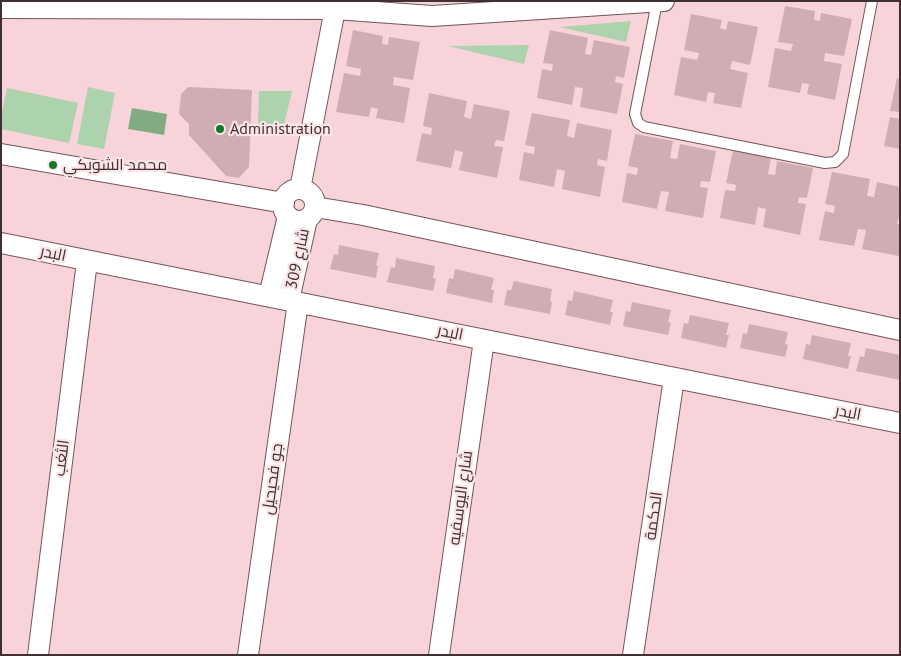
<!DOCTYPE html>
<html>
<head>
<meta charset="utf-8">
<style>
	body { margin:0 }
	#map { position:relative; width:901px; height:656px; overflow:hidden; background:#f8d4da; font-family:"PT Sans",sans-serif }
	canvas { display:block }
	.frame { position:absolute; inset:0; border:2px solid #3f3133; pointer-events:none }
</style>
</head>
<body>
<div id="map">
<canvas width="901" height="656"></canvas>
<div class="frame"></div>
</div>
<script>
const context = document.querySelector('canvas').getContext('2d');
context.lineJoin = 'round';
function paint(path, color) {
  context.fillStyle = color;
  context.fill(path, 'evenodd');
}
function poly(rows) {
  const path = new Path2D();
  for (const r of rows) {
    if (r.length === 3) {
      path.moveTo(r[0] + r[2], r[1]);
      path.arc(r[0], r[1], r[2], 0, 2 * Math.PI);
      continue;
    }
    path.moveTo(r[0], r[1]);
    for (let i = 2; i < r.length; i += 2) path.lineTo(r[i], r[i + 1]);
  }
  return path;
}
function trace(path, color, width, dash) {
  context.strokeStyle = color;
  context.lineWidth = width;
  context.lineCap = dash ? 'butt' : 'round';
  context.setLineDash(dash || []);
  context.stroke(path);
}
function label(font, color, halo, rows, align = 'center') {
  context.font = font + ' "PT Sans",Cairo,sans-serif';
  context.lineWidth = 4.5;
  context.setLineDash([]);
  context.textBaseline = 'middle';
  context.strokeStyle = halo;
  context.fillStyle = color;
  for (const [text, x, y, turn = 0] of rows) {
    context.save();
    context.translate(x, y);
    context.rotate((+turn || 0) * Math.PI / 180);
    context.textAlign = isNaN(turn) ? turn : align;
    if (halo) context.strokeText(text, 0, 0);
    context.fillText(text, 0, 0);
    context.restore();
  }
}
const green = poly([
	[631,21,626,42,559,27],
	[529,45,524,64,448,46],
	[88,87,115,93,104,149,77,144],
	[7,88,78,103,69,143,1,129,1,116],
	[259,91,292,91,284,125,258,124]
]);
const water = poly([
	[132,108,167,114,164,135,128,129]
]);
const building = poly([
	[785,6,815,11,814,20,820,21,821,13,852,19,844,56,825,53,824,61,842,64,835,100,807,94,809,84,802,83,800,93,768,87,775,48,791,51,793,44,778,42],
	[691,14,722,20,720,28,726,30,728,21,758,27,750,65,732,61,730,69,748,73,741,108,713,103,715,93,708,92,706,102,674,95,681,57,697,60,699,53,684,50],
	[353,30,383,36,382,44,388,45,389,37,420,42,413,80,394,77,393,85,410,88,404,123,376,118,378,109,371,107,369,117,336,112,344,73,360,76,361,69,346,66],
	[550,30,588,38,585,54,591,55,594,40,630,47,624,78,616,76,615,82,623,84,617,114,580,107,583,88,575,87,572,105,537,98,542,69,552,71,553,64,543,63],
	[897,78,900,79,900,112,890,111],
	[188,87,252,90,249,167,239,178,226,176,189,135,189,124,179,114,181,94],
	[429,93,467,101,464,117,471,119,474,104,510,111,504,141,496,140,494,146,503,147,497,178,459,170,463,152,455,150,451,168,416,161,422,133,431,135,432,128,423,126],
	[532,113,570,120,567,136,574,138,577,123,612,130,607,161,598,159,597,165,605,167,600,197,562,189,565,171,557,169,554,187,519,180,524,152,534,154,535,147,525,145],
	[890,117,900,119,900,149,884,146],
	[635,134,673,141,670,158,677,159,680,144,716,151,710,182,701,181,700,187,708,188,703,218,665,211,669,192,661,191,657,209,622,202,627,173,637,175,638,168,628,166],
	[733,150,771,158,768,174,775,175,777,161,813,168,807,198,799,197,798,203,806,204,800,235,763,227,766,209,758,207,755,225,720,218,725,190,735,191,736,185,726,183],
	[832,172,870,179,867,196,874,197,877,182,900,187,900,219,898,218,897,224,900,225,899,256,862,249,866,230,858,229,854,246,819,240,825,211,834,213,835,206,825,204],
	[339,245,379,253,376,265,378,266,376,278,330,269,334,254,338,255],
	[396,258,435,266,433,278,436,279,433,291,387,282,391,267,395,268],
	[455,269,494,278,491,290,494,290,492,303,446,293,449,278,453,279],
	[514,281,552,289,550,301,552,302,550,314,504,305,507,290,511,290],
	[574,291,613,300,610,312,613,312,610,325,565,315,568,300,572,301],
	[632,302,671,310,668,322,671,323,668,335,623,326,626,311,630,312],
	[690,315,729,323,726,335,729,335,726,348,681,338,684,323,688,324],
	[749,324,788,332,785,344,788,345,785,357,740,348,743,333,747,334],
	[812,335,851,343,848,356,851,356,848,369,803,359,806,344,810,345],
	[866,348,900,355,900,380,856,371,860,356,864,357]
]);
const lane = poly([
	[657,2,635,114,638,123,644,127,825,163,835,162,843,154,872,1]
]);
const street = poly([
	[1,8,335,9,432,16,664,1],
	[1,154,284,203],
	[300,189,335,9],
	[299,205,16],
	[315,207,363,215,900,330],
	[1,243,900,423],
	[269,296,288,216],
	[289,300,307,219],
	[38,655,87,261],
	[248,655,298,302],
	[439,655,484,340],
	[633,655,674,378]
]);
const markers = [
	[220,129,5,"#127728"],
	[53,165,5,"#127728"]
];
const poiNames = [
	["Administration",230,129],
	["محمد الشوبكي",63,165]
];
const streetNames = [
	["البدر",53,254,12],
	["شارع 309",298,259,-78],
	["البدر",450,333,12],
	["البدر",848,413,11],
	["الثغب",62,458,-83],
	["جو فحيحيل",273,479,-82],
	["شارع اليوسفيه",461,498,-82],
	["الحكمة",654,516,-82]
];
paint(green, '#acd2ae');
paint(water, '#81ab83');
paint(building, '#cfadb2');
trace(lane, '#725459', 12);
trace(street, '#725459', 22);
trace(lane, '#fff', 10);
trace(street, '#fff', 20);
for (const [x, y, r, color] of markers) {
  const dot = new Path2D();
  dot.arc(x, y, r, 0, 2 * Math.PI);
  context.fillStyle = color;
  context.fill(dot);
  trace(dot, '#fce5e9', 2);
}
label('16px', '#3f3133', '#fce5e9', poiNames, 'left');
label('16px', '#3f3133', '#fce5e9', streetNames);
</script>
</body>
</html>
